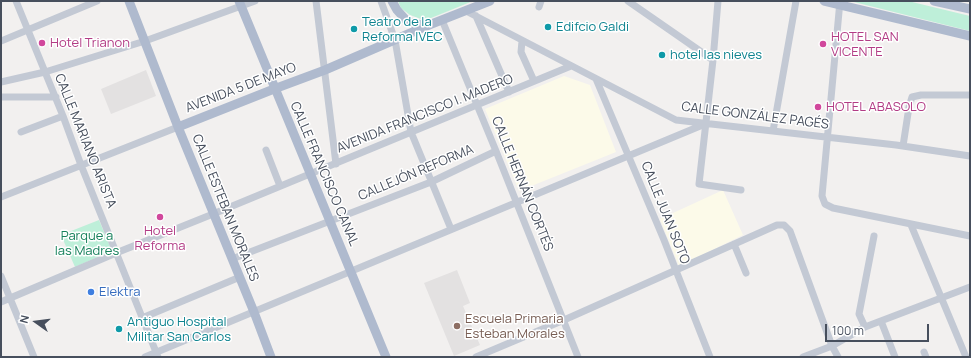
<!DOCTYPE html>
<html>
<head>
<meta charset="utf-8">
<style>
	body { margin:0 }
	#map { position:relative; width:971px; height:358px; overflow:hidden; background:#f2f0ef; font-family:Manrope,sans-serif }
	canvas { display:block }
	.frame { position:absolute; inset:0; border:2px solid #474f5d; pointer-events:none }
	.north { position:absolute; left:16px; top:302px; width:40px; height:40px; -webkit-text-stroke:3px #fff; paint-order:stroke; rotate:284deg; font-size:11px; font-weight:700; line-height:16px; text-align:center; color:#474f5d }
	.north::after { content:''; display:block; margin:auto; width:14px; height:18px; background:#474f5d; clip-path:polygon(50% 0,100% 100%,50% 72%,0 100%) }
	.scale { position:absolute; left:825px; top:324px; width:104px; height:18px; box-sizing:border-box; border:2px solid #474f5d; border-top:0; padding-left:5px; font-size:12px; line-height:14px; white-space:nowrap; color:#474f5d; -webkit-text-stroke:3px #fff; paint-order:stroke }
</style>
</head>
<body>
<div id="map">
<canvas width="971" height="358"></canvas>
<div class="frame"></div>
<div class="north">N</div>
<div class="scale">100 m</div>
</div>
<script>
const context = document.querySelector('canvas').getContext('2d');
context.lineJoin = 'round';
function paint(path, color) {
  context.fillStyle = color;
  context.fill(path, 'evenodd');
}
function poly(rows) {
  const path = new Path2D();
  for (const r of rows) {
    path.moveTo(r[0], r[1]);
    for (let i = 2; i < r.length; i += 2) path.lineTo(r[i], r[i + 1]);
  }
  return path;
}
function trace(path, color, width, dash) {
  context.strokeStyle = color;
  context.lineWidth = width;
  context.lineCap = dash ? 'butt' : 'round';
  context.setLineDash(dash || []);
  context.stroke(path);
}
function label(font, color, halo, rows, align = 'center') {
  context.font = font + ' Manrope,sans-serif';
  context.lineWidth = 3;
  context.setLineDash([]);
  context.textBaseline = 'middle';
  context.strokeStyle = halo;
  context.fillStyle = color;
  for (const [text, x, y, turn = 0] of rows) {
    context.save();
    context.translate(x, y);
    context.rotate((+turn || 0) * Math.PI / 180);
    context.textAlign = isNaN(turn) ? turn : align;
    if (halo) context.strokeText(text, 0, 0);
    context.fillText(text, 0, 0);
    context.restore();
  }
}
const commercial = poly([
	[564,76,590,85,616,152,519,191,485,109],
	[723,190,743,235,679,266,660,219]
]);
const education = poly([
	[146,70,156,96,111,114,101,89],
	[457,270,470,303,463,306,480,345,454,356,424,283]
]);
const green = poly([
	[398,1,473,1,431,18,421,19,410,15,401,8],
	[850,1,908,1,970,16,970,31],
	[99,220,112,251,75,267,61,235]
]);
const minor = poly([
	[16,1,63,116,81,165,158,357],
	[316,1,336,164],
	[381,1,395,40,411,132,451,229],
	[628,1,713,60],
	[718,1,713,60,699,184,741,190],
	[840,1,822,196,825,204,833,208,970,236],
	[539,7,541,1],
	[466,11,676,120,896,145,970,156],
	[476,16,509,92],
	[442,20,496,151,578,357],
	[1,41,97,1],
	[522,41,521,52,534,81],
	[596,79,664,240,710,357],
	[1,82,45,72,145,41,255,1],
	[1,97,56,97],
	[773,131,796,1],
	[21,132,63,116],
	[903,146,909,107,912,97,921,95,970,95],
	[266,150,280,186],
	[1,197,178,127],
	[911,225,966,357],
	[734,244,746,273],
	[232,259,431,182,496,151],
	[1,276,34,357],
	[1,302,116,253,213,214,571,66],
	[142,318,240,277],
	[881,321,895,357],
	[865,327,859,314,874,236],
	[924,352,926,357],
	[145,357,705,124],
	[476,357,564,320,777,225,784,225,790,231,832,346,838,357],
	[803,357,832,346,865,327,970,287]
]);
const major = poly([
	[129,1,178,127,254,312,271,357],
	[239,1,386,357],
	[392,1,397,10,406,20,415,24,427,25],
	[824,1,970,36],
	[934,1,970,9],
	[178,127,274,89,325,70,429,25,490,1]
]);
const markers = [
	[548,27,4,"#0f9aa8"],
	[354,29,4,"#0f9aa8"],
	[42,43,4,"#d1479c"],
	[823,44,4,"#d1479c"],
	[662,55,4,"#0f9aa8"],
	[818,107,4,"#d1479c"],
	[160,217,4,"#d1479c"],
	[91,292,4,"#3f7fe0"],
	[457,326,4,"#8d6e63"],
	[119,329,4,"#0f9aa8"]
];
const cultureNames = [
	["Teatro de la",362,22],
	["Reforma IVEC",362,37],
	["Edifcio Galdi",556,27],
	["hotel las nieves",670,55],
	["Antiguo Hospital",127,322],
	["Militar San Carlos",127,337]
];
const hotelNames = [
	["HOTEL SAN",831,37],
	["VICENTE",831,52],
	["Hotel Trianon",50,43],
	["HOTEL ABASOLO",826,107],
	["Hotel",160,231,"center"],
	["Reforma",160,246,"center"]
];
const streetNames = [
	["AVENIDA 5 DE MAYO",241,88,-21],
	["AVENIDA FRANCISCO I. MADERO",425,114,-22],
	["CALLE GONZÁLEZ PAGÉS",755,116,7],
	["CALLE MARIANO ARISTA",85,141,68],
	["CALLEJÓN REFORMA",416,173,-23],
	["CALLE FRANCISCO CANAL",324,174,67],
	["CALLE HERNÁN CORTÉS",522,184,68],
	["CALLE ESTEBAN MORALES",225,208,68],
	["CALLE JUAN SOTO",665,213,68]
];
const parkNames = [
	["Parque a",87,236],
	["las Madres",87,251]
];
const shopNames = [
	["Elektra",99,292]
];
const educationNames = [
	["Escuela Primaria",465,319],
	["Esteban Morales",465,334]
];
paint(commercial, '#fcfae9');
paint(education, '#e3e1e1');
paint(green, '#beefd9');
trace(minor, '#c3c9d4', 7);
trace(major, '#afbace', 9);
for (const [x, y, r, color] of markers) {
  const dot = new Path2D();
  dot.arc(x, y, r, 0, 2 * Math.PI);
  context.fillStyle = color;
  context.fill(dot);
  trace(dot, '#fff', 1.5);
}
label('13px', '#0d838f', '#fff', cultureNames, 'left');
label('13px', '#b23c85', '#fff', hotelNames, 'left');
label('13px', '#474f5d', '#fff', streetNames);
label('13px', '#16805b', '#fff', parkNames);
label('13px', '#366cbe', '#fff', shopNames, 'left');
label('13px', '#785e54', '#fff', educationNames, 'left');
</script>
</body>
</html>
